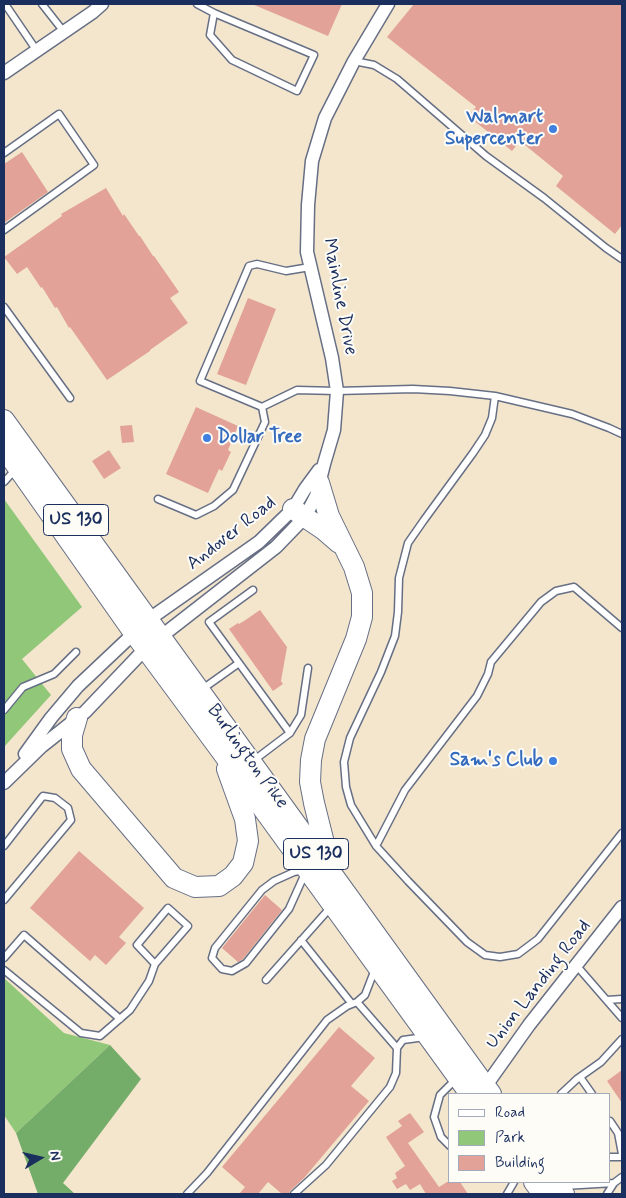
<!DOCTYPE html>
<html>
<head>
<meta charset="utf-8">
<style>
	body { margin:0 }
	#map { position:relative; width:626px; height:1198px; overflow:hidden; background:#f3e6cd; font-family:Mynerve,sans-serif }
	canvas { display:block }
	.frame { position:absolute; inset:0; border:5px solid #1b2f5e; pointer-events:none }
	.legend { position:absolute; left:448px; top:1093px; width:162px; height:90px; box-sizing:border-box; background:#fdfcf7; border:1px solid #a3aaba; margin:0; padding:6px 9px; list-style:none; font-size:15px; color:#1b2f5e }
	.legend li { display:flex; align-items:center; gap:10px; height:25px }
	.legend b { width:25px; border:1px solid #a3aaba }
	.north { position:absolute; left:15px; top:1133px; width:50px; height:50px; -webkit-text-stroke:4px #fdfcf7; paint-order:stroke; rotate:81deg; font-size:14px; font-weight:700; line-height:20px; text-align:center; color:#1b2f5e }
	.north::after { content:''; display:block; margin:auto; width:18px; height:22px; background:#1b2f5e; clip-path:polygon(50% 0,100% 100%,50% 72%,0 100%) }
</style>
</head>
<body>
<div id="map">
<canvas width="626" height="1198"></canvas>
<div class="frame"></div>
<ul class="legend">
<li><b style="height:6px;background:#fff"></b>Road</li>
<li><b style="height:14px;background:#91c779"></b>Park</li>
<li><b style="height:14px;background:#e2a297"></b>Building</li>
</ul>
<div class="north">N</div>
</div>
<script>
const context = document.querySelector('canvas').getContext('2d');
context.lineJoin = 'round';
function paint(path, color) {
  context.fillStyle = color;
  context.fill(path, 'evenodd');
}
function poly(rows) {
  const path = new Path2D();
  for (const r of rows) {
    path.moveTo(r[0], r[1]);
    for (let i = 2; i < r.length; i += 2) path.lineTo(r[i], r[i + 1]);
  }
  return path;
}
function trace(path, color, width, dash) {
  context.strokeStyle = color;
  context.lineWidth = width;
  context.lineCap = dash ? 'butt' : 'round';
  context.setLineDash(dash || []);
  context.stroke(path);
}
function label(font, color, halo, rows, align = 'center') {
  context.font = font + ' Mynerve,sans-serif';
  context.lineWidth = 4;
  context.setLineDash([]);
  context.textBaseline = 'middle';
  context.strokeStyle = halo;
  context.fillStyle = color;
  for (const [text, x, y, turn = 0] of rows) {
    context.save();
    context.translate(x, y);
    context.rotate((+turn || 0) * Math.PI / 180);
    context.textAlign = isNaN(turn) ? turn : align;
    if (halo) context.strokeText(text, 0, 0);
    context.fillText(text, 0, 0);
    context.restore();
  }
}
const green = poly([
	[4,499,82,607,22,659,51,695,4,747],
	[4,978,64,1033,110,1045,16,1133,4,1115]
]);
const forest = poly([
	[110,1045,141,1079,63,1183,75,1194,38,1194,16,1133]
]);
const building = poly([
	[252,4,342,4,328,36],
	[414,4,622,4,622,225,615,234,556,186,563,176,520,141,512,151,468,116,476,107,387,37],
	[22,152,48,192,4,223,4,164],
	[106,188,123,216,124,214,139,236,140,236,153,256,154,256,179,292,170,298,188,323,150,350,150,351,107,380,70,327,69,328,57,307,55,308,42,287,41,288,27,267,17,274,4,257,62,216,61,214],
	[248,298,276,309,246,385,217,374],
	[196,407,238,426,228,450,231,452,222,471,219,469,208,493,166,474],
	[132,425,134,442,122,443,120,426],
	[109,450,121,468,104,479,92,461],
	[260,610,287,647,281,681,283,684,273,691,229,629,238,623,239,624,244,621],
	[79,851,144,908,119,937,126,943,106,965,95,955,90,961,30,908],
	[265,895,282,910,243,959,238,962,222,948],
	[339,1027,375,1058,351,1086,369,1101,304,1178,290,1191,289,1194,282,1194,268,1182,258,1194,239,1194,245,1187,222,1167],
	[622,1070,622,1103,607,1081],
	[410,1113,424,1132,408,1143,439,1187,447,1182,460,1182,468,1194,426,1194,420,1184,410,1190,406,1184,397,1189,392,1181,397,1178,395,1173,405,1166,386,1137,402,1126,398,1121]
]);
const service = poly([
	[5,4,37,51],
	[42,4,64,32],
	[197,4,214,13,314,55,297,91,232,60,210,35,214,13],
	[354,61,374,65,397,79,486,156,544,198,606,248,622,259],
	[4,153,59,114,94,165,4,230],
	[4,307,70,398],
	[495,396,492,418,485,435,473,453,424,520,408,543,399,578,398,612,395,636,381,672,350,738,344,762,346,787,351,805,376,846,408,881,467,942,485,955,500,957,518,954,538,939,622,833],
	[262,407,297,390,337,391,413,389,450,391,495,396,572,414,609,428,622,434],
	[4,482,15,470],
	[158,499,196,515,214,506,233,490,265,422,262,407,200,381,249,266,257,264,286,271,310,267],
	[253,590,209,622,290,733,301,715,308,668],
	[201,690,239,663],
	[4,710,23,687,54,674,76,652],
	[253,761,290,733],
	[4,846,43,796,55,798,68,808,71,820,4,900],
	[376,846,405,790,477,696,488,674,491,662,541,602,556,591,574,587,622,628],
	[307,869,289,909,246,963,232,971,222,969,212,958,215,948,262,890,274,881,294,872,307,869],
	[301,940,352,1004],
	[4,958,24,935,120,1019],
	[576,965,622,1018],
	[4,970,81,1033,100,1036,130,1010,149,981,155,964,188,926,168,908,137,945,155,964],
	[266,980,330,908],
	[607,1000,622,999],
	[357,1002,397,1048],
	[580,1077,592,1094],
	[561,1094,577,1079,601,1062,622,1039],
	[610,1121,618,1133,622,1154],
	[450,1146,441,1137,434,1117,440,1095,455,1080],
	[610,1157,622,1157],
	[614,1183,622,1177],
	[564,1186,614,1183,607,1194],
	[187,1194,207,1173,327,1020,347,1006,357,1002,365,995,375,969],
	[294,1194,326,1165,390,1087,396,1073,397,1048,403,1040,425,1037],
	[507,1194,514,1182]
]);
const minor = poly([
	[4,73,93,12,102,4],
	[25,754,51,718,78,686,148,620,259,542,293,509,305,489,319,470],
	[4,783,42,746,85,712,145,649,276,547,305,517,316,496,324,464,334,430,337,391,332,358,307,252,308,205,312,161,325,118,354,61,388,4],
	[485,1087,529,1025,622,907]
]);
const trunk = poly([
	[4,420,491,1094],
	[4,448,134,633,219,748,470,1094],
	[319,483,329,516,354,567,362,593,362,617,356,639,315,739,311,760,310,782,314,803,329,863],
	[293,509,324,530,339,543],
	[77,718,72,735,72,749,81,769,174,878,195,887,219,886,233,876,243,863,248,841,245,819,227,769],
	[534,1182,543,1194],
	[555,1182,564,1194]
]);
const markers = [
	[553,129,5,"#3f7fe0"],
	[207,438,5,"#3f7fe0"],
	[553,761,5,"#3f7fe0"]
];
const shields = [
	[76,520,65],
	[316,854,65]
];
const shieldNames = [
	["US 130",76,520],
	["US 130",316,854]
];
const shopNames = [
	["Walmart",543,118],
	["Supercenter",543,140],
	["Dollar Tree",217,438,"left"],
	["Sam's Club",543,761]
];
const streetNames = [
	["Mainline Drive",339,297,79],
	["Andover Road",232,534,-38],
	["Burlington Pike",247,757,54],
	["Union Landing Road",539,985,-52]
];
paint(green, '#91c779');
paint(forest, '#74ac69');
paint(building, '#e2a297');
trace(service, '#676f85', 9);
trace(minor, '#676f85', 15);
trace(trunk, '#676f85', 22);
trace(service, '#fff', 6);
trace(minor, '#fff', 12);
trace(trunk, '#fff', 20);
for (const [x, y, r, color] of markers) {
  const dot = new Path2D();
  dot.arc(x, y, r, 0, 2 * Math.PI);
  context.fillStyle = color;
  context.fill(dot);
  trace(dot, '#fdfcf7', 2);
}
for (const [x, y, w] of shields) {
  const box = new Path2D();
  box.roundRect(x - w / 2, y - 15.5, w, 31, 4);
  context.fillStyle = '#fdfcf7';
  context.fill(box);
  trace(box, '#1b2f5e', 1);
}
label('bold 18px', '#1b2f5e', null, shieldNames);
label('bold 19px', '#366cbe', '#fdfcf7', shopNames, 'right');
label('19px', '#1b2f5e', '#fdfcf7', streetNames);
</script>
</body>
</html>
